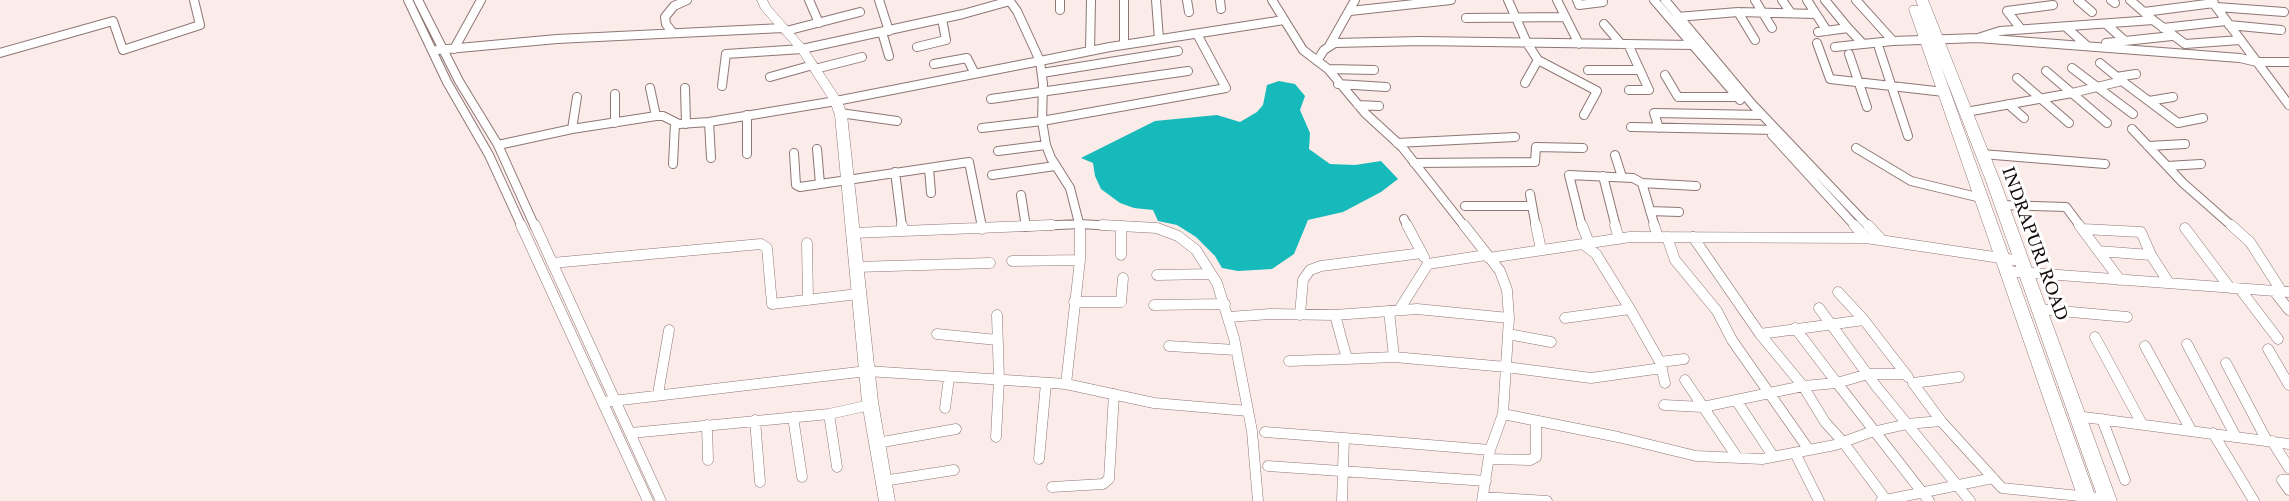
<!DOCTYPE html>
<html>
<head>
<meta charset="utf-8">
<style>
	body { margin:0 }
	canvas { display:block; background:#fbebe9 }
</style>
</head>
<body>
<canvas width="2289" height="501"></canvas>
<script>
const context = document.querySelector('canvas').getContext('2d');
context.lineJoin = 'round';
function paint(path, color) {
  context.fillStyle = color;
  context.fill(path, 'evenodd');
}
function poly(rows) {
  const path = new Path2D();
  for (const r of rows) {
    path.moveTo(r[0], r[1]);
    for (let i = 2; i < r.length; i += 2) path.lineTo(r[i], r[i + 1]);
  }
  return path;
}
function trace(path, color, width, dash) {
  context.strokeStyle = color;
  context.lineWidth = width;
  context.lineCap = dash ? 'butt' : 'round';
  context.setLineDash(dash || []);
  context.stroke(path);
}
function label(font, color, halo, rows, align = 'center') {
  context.font = font + ' "Libre Baskerville",serif';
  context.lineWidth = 6;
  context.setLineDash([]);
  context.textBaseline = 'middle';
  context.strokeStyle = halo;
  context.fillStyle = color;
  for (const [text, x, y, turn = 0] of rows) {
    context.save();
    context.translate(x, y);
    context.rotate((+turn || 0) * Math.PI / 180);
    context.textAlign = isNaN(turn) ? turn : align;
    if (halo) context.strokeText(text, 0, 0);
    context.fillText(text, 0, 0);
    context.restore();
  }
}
const water = poly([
	[1279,81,1295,84,1305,96,1300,110,1310,133,1309,149,1330,164,1355,165,1381,161,1398,179,1381,192,1343,212,1308,220,1294,254,1272,269,1238,271,1222,268,1215,256,1196,237,1177,225,1158,221,1153,210,1134,208,1120,203,1101,189,1095,176,1093,163,1081,158,1155,121,1217,115,1240,122,1257,112,1263,105,1267,85]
]);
const streetFar1 = poly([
	[408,0,447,82,489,155,522,227],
	[418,0,459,81,498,145,535,227],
	[809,0,819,23],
	[879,0,889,31],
	[1009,0,1017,11,1040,61,1110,47,1284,20],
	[1060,0,1060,10],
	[1124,0,1124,44],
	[1156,0,1159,39],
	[1187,0,1189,12],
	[1220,0,1221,9],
	[1272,0,1303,50,1328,69,1365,113,1402,147,1465,227],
	[1508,0,1527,43,1538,60,1597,91,1584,115],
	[1557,0,1579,44],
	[1577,0,1579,5,1603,2],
	[1654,0,1740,100],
	[1665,0,1752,104,1869,227],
	[1755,0,1772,28],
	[1782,0,1791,13],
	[1807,0,1827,31],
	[2078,0,2092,12],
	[2111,0,2115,3],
	[2211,0,2289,105],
	[2217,7,2284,12],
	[1350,11,1451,0],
	[1738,12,1755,40],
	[2144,12,2214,3],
	[1677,17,1738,12,1816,14],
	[1466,18,1565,17],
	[2153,20,2185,44,2240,40],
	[1604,24,1621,44],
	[2106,24,2124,40],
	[2229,25,2281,30],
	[2066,27,2086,45],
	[1848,28,1863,44,1893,41,1856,0],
	[2163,28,2226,21],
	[2021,29,2007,11,2053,5],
	[786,31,860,12],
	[882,32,889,56],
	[1818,32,1848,28,1825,0],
	[673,33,666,24,665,17,674,6,687,0],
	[1978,38,2240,58,2257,62,2289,62],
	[1893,41,1978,38,2000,31,2153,20,2130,0],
	[1817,43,1830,79,1944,92],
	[2106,43,2172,36],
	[1628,44,1649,90,1629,90],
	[1329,46,1355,0],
	[917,47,946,40,942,19],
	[1835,47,1863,44],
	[1879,48,1908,136],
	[454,49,481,0],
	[437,50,557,39,783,28],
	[1090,51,1091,0],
	[0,53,113,21,123,50,200,25,194,0],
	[1849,54,1867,107],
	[1317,61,1324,50,1335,43,1420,41,1693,45],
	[2100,63,2122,81],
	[934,64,967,58,974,72],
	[2072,68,2133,114],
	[815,69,862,57],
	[1328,69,1374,70],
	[1588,70,1640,70],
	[2046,71,2107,123],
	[1042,73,1178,51],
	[1665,75,1678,97,1737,97],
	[770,77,813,65],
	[2116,77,2136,74],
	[2017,78,2069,123],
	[1525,83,1538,60],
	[1338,84,1386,87],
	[722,86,726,54,802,49,963,14,1010,1],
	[650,88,656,116],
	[685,88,686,124],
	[615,94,615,123],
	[991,99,1188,71],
	[2149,101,2173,97],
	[2008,104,2024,118],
	[1358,105,1379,106],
	[1966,112,2072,93,2122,81,2178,123,2203,118],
	[840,113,897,121],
	[747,115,747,154],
	[709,122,711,158],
	[1631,127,1776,130],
	[982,128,1042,121,1226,88,1197,34],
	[1659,128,1654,113,1762,115],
	[572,129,577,97],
	[2132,129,2183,183,2233,227],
	[1772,135,1856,227],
	[1397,143,1515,137],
	[498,145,572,129,656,116,663,116,679,124,709,122,836,101,1040,61,1043,84,1042,121,1046,145,1051,158,1070,188,1080,227],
	[2148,146,2185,144],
	[1856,148,1911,181,1981,198],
	[817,149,820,184],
	[998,151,1046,145],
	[794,153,796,185,800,187,969,162,982,227],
	[1982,154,2105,164],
	[1615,155,1622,177],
	[1414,163,1535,162,1536,147,1583,148],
	[673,164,675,123],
	[2167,166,2201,164],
	[929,168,931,193],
	[895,172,902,227],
	[992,175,1055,166],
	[1603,176,1616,227],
	[1530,194,1536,227],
	[1021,195,1026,227],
	[2001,205,2066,207,2081,227],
	[1465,206,1532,206],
	[1650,211,1679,212],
	[1404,219,1408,227],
	[1014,227,1080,224,1131,227],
	[1582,227,1569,175,1633,178,1642,183],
	[1655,227,1642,183,1696,186]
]);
const street = poly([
	[521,225,648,501],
	[535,225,661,501],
	[902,225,903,231],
	[981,225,982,229],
	[1102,225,1157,228,1178,236,1196,250,1217,283,1234,338,1252,431,1258,501],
	[1407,225,1424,257],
	[1464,225,1500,271,1507,290,1509,318,1503,414,1490,450,1482,501],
	[1536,225,1541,250],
	[1582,225,1589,243],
	[1615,225,1619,239],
	[1654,225,1658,237],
	[1854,225,1866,238],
	[1868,225,1880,238],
	[2079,225,2120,280],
	[2231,225,2250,242,2282,292],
	[1121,226,1121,255],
	[2185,228,2230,288],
	[2083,229,2141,232,2151,255],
	[853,233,1052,225],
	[1667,237,1675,260,1717,311,1732,340,1809,450],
	[1693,237,1760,334],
	[807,243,808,300],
	[1583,244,1596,254,1630,309,1660,362,1665,383],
	[2098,251,2151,255,2169,283],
	[1489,258,1630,237,1866,238,2021,261],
	[1012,261,1080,260],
	[552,263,761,244,767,248,772,304,858,294],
	[856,267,990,263],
	[2005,271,2289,292],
	[1157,275,1211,274],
	[2240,289,2278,339],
	[2274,291,2289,310],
	[1838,292,1864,320,1908,377],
	[1074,302,1121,302,1123,278],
	[1154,305,1225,304],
	[1819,308,1876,386,1970,501],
	[2038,309,2127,317],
	[1399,310,1428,264,1486,255],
	[1300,315,1303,280,1310,270,1321,266,1422,253],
	[1335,315,1347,359,1394,357,1389,311],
	[1229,317,1270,314,1335,315,1417,309,1509,318],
	[1565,318,1630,309],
	[1795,328,1837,383],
	[937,334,997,340],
	[1508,334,1551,342],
	[2095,337,2142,424],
	[2187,344,2236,437],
	[1169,346,1236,350],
	[2145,346,2191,430],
	[2268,349,2289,385],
	[1394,357,1506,367,1591,378,1662,368],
	[1289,361,1347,359],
	[1660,362,1684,359],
	[2226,363,2267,441],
	[1906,374,1868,374,1837,383,1929,501],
	[1685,380,1737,457],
	[1837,383,1803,386,1760,334,1864,320],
	[1066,384,1154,403,1248,411],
	[658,394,669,330],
	[1736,400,1773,456],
	[604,402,867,371,1066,384,1080,260,1080,225],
	[1664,405,1703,407,1803,386,1825,422,1843,442,1887,501],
	[945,408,949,378],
	[829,414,837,467],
	[1503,414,1618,437,1696,456,1762,459,1835,445,1868,433,1907,424,1941,421,1913,383,1959,377],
	[2076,416,2289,444],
	[793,417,802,477],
	[2102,419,2125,480],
	[755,420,760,482],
	[1941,421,2002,488,2108,499],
	[707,425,708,460],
	[1265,432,1344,438],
	[631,433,829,414,870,405],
	[2213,433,2254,501],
	[996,437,999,380,997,315],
	[2272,441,2289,468],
	[877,443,956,429],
	[1795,453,1819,501],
	[1039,459,1046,383],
	[1489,459,1530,460,1536,457,1536,422],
	[1268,466,1486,481],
	[2289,480,2282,480,2289,490],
	[883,481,954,470],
	[1052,487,1103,484,1109,479,1114,394],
	[1483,497,1547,501],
	[1342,501,1344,438,1490,450],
	[1881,501,1993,478]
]);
const secondary = poly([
	[757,0,767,0,770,6,806,47,842,101,847,115,878,402,895,501,879,501,862,402,835,115,830,101,798,51,761,9,757,0]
]);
const primary = poly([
	[1916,0,1928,0,2000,181,2117,501,2099,501,1986,181,1941,66,2097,501,2079,501,1909,9,1911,6,1918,6,1916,0]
]);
const streetNames = [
	["INDRAPURI ROAD",2034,244,70]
];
paint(water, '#16babb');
trace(streetFar1, '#8e7774', 10);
trace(street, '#8e7774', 11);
trace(secondary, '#8e7774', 1);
trace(primary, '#8e7774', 1);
trace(streetFar1, '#fff', 8);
trace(street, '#fff', 10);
paint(secondary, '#fff');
paint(primary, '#fff');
label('16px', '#130b0a', '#fff', streetNames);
</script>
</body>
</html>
